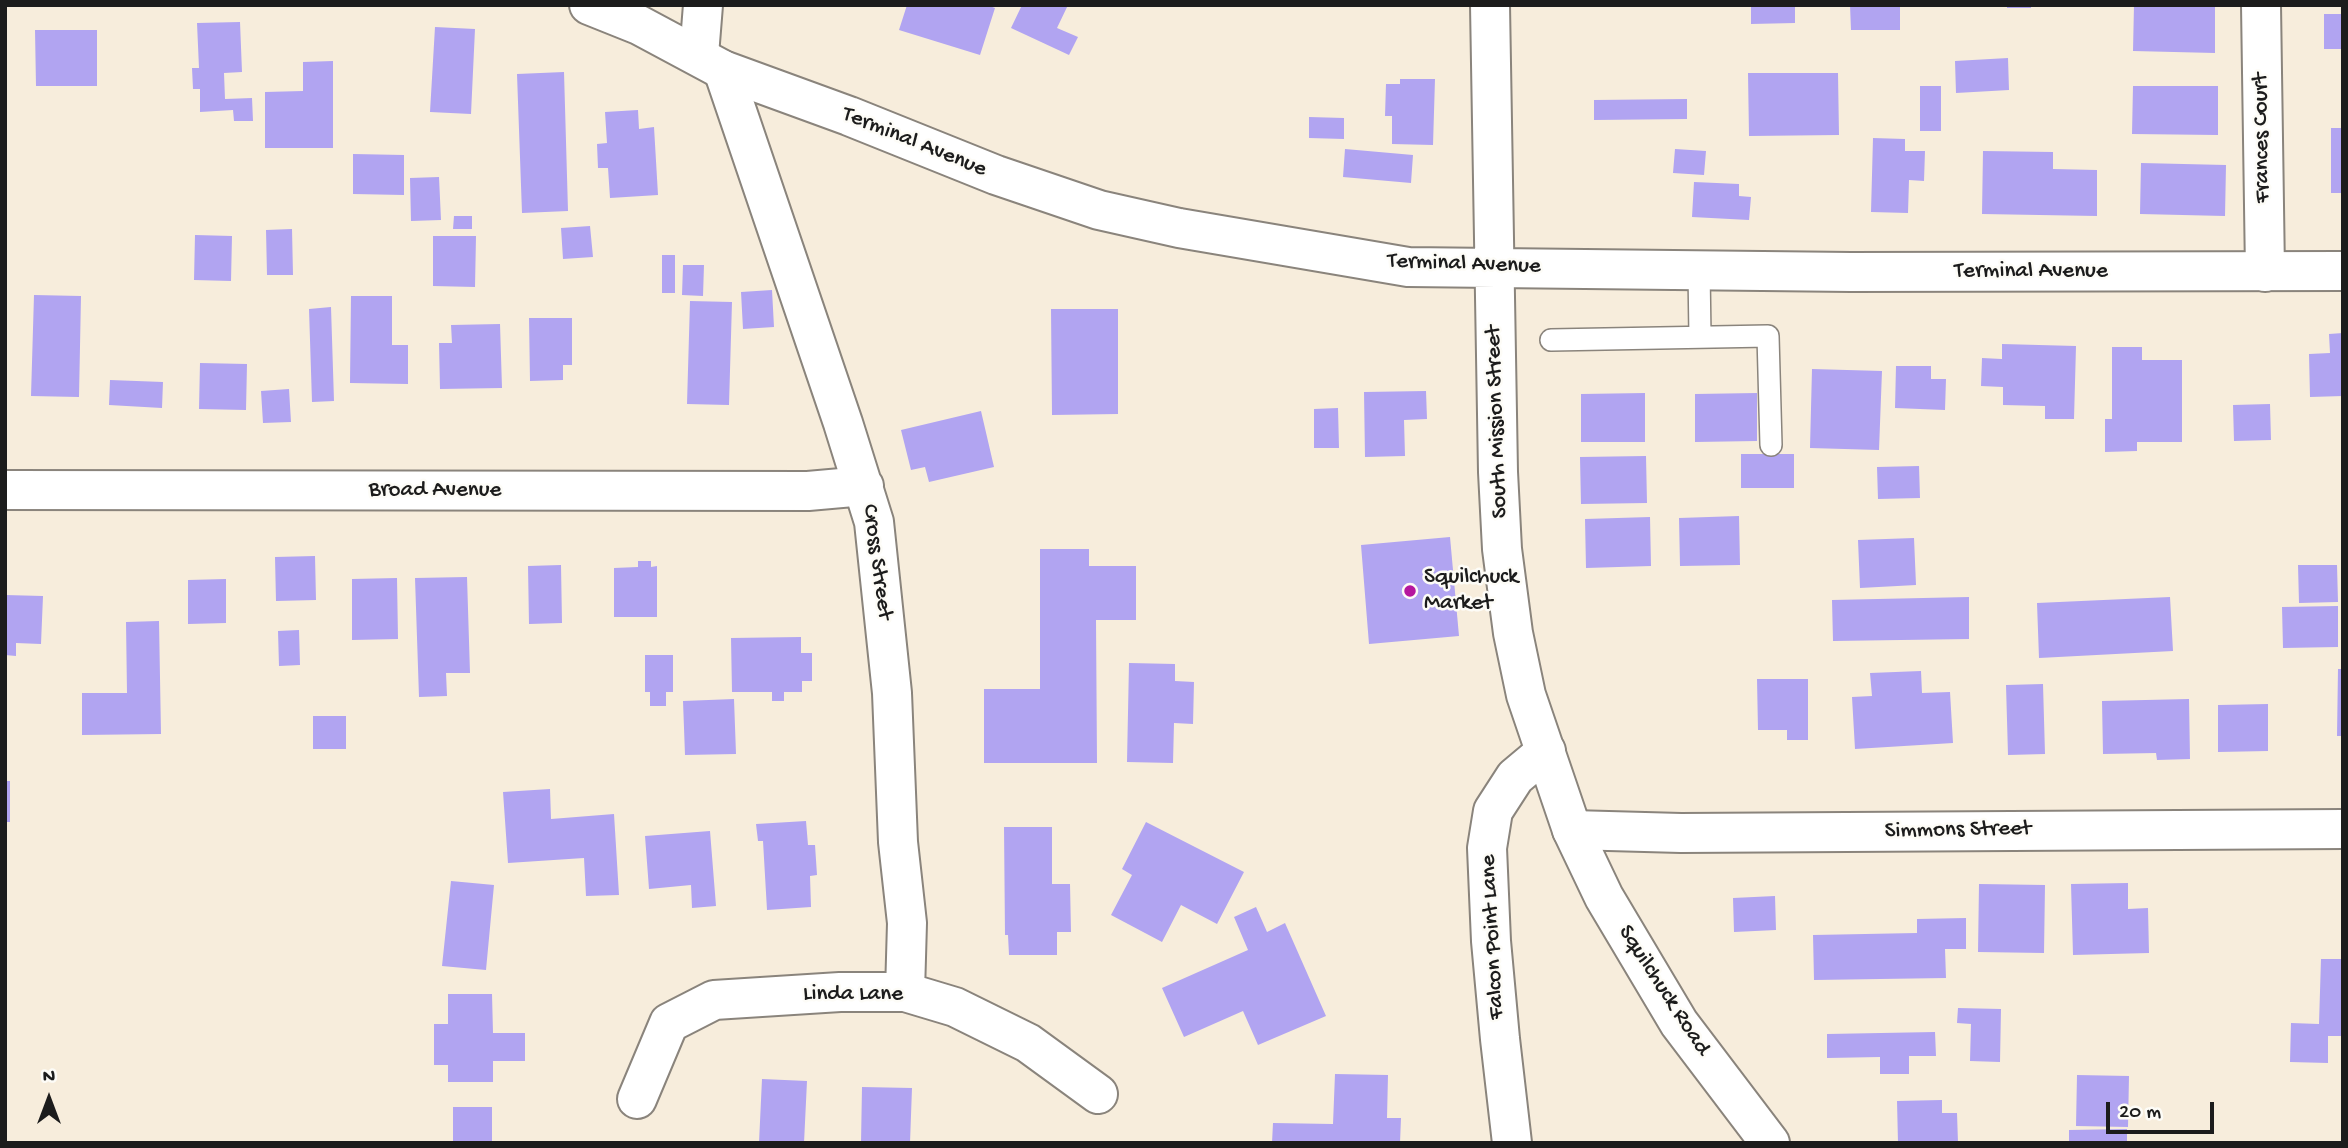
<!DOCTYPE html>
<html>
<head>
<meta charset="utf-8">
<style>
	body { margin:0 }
	#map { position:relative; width:2348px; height:1148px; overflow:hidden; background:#f7eddc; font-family:"Gochi Hand",sans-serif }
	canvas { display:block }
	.frame { position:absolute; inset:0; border:7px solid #1c1c1c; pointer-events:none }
	.north { position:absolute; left:14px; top:1064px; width:70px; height:70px; -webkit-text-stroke:5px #fdfcf7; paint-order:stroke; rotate:0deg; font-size:19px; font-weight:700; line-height:28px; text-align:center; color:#1c1c1c }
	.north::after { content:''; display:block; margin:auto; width:24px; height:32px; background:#1c1c1c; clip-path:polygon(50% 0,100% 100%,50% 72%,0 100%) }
	.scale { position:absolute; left:2106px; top:1102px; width:108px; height:32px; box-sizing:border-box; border:4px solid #1c1c1c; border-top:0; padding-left:9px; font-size:21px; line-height:24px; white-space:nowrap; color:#1c1c1c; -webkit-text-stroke:5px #fdfcf7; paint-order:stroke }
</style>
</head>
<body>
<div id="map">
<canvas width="2348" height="1148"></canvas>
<div class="frame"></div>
<div class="north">N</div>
<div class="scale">20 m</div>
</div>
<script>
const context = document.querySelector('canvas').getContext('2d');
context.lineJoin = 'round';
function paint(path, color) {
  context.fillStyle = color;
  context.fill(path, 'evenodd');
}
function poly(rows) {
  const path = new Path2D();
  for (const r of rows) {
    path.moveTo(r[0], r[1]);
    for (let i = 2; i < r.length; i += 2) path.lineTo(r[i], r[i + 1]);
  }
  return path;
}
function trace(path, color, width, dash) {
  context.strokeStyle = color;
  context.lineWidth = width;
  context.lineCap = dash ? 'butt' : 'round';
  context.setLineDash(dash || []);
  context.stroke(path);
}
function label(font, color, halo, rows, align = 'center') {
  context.font = font + ' "Gochi Hand",sans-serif';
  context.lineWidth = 5;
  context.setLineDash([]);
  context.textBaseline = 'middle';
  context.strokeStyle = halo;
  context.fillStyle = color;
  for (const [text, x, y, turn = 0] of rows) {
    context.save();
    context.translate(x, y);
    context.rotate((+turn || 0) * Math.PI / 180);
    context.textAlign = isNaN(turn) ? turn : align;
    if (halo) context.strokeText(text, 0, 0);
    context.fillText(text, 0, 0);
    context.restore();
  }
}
const building = poly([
	[907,5,987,5,995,8,980,55,899,30],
	[1022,5,1068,5,1057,28,1078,37,1069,55,1011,28],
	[1751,5,1795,5,1795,23,1751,24],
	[1850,5,1900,5,1900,30,1851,30],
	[2007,5,2031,5,2031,8,2007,8],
	[2134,5,2215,5,2215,53,2133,51],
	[2324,14,2343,14,2343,49,2324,49],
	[240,22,242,72,224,73,225,99,252,98,253,121,234,121,233,110,200,112,200,89,193,89,192,68,199,68,197,23],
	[435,27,475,29,471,114,430,112],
	[35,30,97,30,97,86,36,86],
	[2008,58,2009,90,1956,93,1955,61],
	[333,61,333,148,265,148,265,92,303,91,303,62],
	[564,72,568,211,522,213,517,74],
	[1748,73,1838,73,1839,135,1749,136],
	[1400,79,1435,79,1433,145,1392,144,1392,116,1385,116,1386,84,1400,84],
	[1920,86,1941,86,1941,131,1920,131],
	[2133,86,2218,86,2218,135,2132,134],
	[1687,99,1687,119,1594,120,1594,100],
	[638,110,639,129,654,127,658,195,610,198,608,168,598,168,597,144,607,143,605,112],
	[1309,117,1344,118,1344,139,1309,138],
	[2331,128,2343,128,2343,193,2331,193],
	[1873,138,1905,139,1905,151,1925,151,1924,181,1909,180,1908,213,1871,212],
	[1345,149,1413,155,1411,183,1343,177],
	[1675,149,1706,151,1704,175,1673,173],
	[1983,151,2053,152,2053,169,2097,170,2097,216,1982,214],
	[353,154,404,155,404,195,353,194],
	[2141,163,2226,165,2225,216,2140,214],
	[439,177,441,220,411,221,410,178],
	[1694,182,1739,184,1739,196,1751,197,1749,220,1692,217],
	[454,216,472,216,472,229,453,229],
	[590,226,593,257,563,259,561,228],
	[292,229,293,275,267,275,266,230],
	[195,235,232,236,231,281,194,280],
	[433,236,476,236,475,287,433,286],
	[662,255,675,255,675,293,662,293],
	[683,265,704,265,703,296,682,295],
	[772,290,774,327,743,329,741,292],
	[34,295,81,296,79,397,31,396],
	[351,296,392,296,392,345,408,345,408,384,350,383],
	[690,301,732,302,729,405,687,404],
	[331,307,334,401,312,402,309,309],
	[1051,309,1118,309,1118,414,1052,415],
	[529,318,572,318,572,365,563,365,563,380,530,381],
	[500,324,502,388,440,389,439,343,452,343,451,325],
	[2343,333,2343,396,2310,397,2309,354,2330,353,2329,334],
	[2002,344,2076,346,2074,419,2045,419,2045,406,2003,405,2003,387,1981,386,1982,358,2002,359],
	[2112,347,2142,347,2142,360,2182,360,2182,442,2137,442,2137,451,2105,452,2105,419,2112,419],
	[200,363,247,364,246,410,199,409],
	[1896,366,1931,366,1931,379,1946,379,1945,410,1895,408],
	[1812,369,1882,371,1879,450,1810,448],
	[110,380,163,382,162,408,109,405],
	[289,389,291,422,263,423,261,391],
	[1426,391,1427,419,1404,420,1405,456,1365,457,1364,392],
	[1645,393,1645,442,1581,442,1581,394],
	[1757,393,1757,441,1695,442,1695,394],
	[2270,404,2271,440,2234,441,2233,405],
	[1338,408,1339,448,1314,448,1314,409],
	[981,411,994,467,929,482,925,467,911,470,901,430],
	[1741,454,1794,454,1794,488,1741,488],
	[1646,456,1647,503,1581,504,1580,457],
	[1919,466,1920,498,1878,499,1877,467],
	[1739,516,1740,565,1680,566,1679,518],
	[1650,517,1651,566,1586,568,1585,519],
	[1450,537,1459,636,1369,644,1361,545],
	[1914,538,1916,585,1860,588,1858,540],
	[1040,549,1089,549,1089,566,1136,566,1136,620,1096,620,1097,763,984,763,984,689,1040,689],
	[315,556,316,600,276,601,275,557],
	[638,561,651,561,651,567,657,566,657,617,614,617,614,568,638,567],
	[561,565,562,623,529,624,528,566],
	[2298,565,2337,565,2338,602,2299,603],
	[467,577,470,673,446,673,447,696,419,697,415,578],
	[397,578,398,639,352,640,352,579],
	[226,579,226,623,188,624,188,580],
	[5,595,43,596,41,644,16,643,16,656,5,655],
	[1969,597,1969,639,1833,641,1832,600],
	[2170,597,2173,651,2039,658,2037,603],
	[2338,606,2338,647,2283,648,2282,607],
	[159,621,161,734,82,735,82,693,127,693,126,622],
	[299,630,300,665,279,666,278,631],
	[801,637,801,653,812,653,812,681,802,681,802,692,784,692,784,701,772,701,772,692,732,692,731,638],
	[645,655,673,655,673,692,666,692,666,706,650,706,650,692,645,692],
	[1129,663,1175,664,1175,681,1194,682,1193,724,1174,723,1173,763,1127,762],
	[2338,669,2343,669,2343,736,2337,736],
	[1921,671,1922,693,1950,692,1953,743,1855,749,1852,697,1872,696,1870,673],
	[1757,679,1808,679,1808,740,1787,740,1787,730,1758,730],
	[2043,684,2045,754,2008,755,2006,685],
	[734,699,736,754,685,755,683,701],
	[2189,699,2190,759,2157,760,2156,753,2103,754,2102,701],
	[2268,704,2268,751,2218,752,2218,705],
	[313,716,346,716,346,749,313,749],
	[5,781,10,781,10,822,5,822],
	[550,789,551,819,614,814,619,895,586,896,584,858,508,863,503,792],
	[806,821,808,845,815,845,817,875,810,876,811,907,767,910,763,841,758,841,756,824],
	[1146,822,1244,872,1217,924,1181,905,1162,942,1111,915,1132,875,1122,869],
	[1004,827,1052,827,1052,884,1070,884,1071,932,1057,932,1057,955,1009,955,1008,935,1005,935],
	[710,831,716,906,692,908,691,885,649,889,645,836],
	[451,881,494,885,486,970,442,966],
	[2128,883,2128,909,2148,908,2149,953,2073,955,2071,884],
	[1979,884,2045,885,2044,953,1978,952],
	[1775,896,1776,930,1734,932,1733,898],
	[1256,907,1267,932,1285,923,1326,1016,1258,1045,1243,1011,1184,1037,1162,988,1248,950,1234,917],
	[1966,918,1966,949,1945,949,1946,978,1814,980,1813,935,1917,933,1917,919],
	[2321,959,2343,959,2343,1036,2328,1036,2328,1063,2290,1062,2291,1023,2319,1024],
	[448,994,492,994,493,1033,525,1033,525,1061,493,1061,493,1082,448,1082,448,1065,434,1065,434,1024,448,1024],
	[1958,1008,2001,1009,2000,1062,1970,1061,1971,1024,1957,1023],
	[1935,1032,1936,1056,1909,1056,1909,1074,1880,1074,1880,1057,1827,1058,1827,1034],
	[1335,1074,1388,1075,1387,1118,1401,1118,1400,1143,1272,1143,1273,1123,1333,1124],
	[2077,1075,2129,1076,2128,1127,2076,1126],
	[762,1079,807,1081,804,1143,759,1143],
	[862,1087,912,1088,910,1143,861,1143],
	[1942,1100,1942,1113,1957,1113,1958,1143,1898,1143,1897,1101],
	[453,1107,492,1107,492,1143,453,1143],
	[2127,1129,2127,1143,2069,1143,2069,1130]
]);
const lane = poly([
	[1699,270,1700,337],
	[1551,340,1768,336,1771,445]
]);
const street = poly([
	[2261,5,2265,272],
	[699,55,703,5],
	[723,70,843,423,874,522,892,693,898,842,907,923,905,992],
	[5,490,808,491,864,486],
	[1572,830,1681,833,2343,829],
	[637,1099,669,1023,714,1000,840,992,905,992,955,1007,1028,1043,1098,1094],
	[1512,1143,1500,1039,1491,941,1487,848,1493,811,1515,777,1546,751]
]);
const secondary = poly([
	[589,5,639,25,723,70,849,116,996,175,1099,210,1179,228,1408,267,1851,272,2343,271],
	[1490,5,1498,472,1502,549,1513,633,1526,695,1572,830,1604,897,1679,1023,1770,1143]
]);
const markers = [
	[1410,591,7,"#b5179e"]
];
const streetNames = [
	["Frances Court",2263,138,-91],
	["Terminal Avenue",914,143,22],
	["Terminal Avenue",1464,265,2],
	["Terminal Avenue",2031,272],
	["South Mission Street",1498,422,-92],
	["Broad Avenue",435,491],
	["Cross Street",876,562,82],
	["Simmons Street",1958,831,-1],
	["Falcon Point Lane",1494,937,-93],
	["Squilchuck Road",1663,991,57],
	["Linda Lane",853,995]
];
const poiNames = [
	["Squilchuck",1424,578],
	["Market",1424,604]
];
paint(building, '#b1a4f1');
trace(lane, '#8a847c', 24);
trace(street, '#8a847c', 42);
trace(secondary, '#8a847c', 42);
trace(lane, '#fff', 21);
trace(street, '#fff', 38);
trace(secondary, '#fff', 38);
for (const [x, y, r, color] of markers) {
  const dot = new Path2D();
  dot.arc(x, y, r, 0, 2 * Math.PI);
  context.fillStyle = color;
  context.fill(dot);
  trace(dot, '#fdfcf7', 2.5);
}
label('23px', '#1c1c1c', '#fdfcf7', streetNames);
label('23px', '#1c1c1c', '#fdfcf7', poiNames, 'left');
</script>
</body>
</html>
